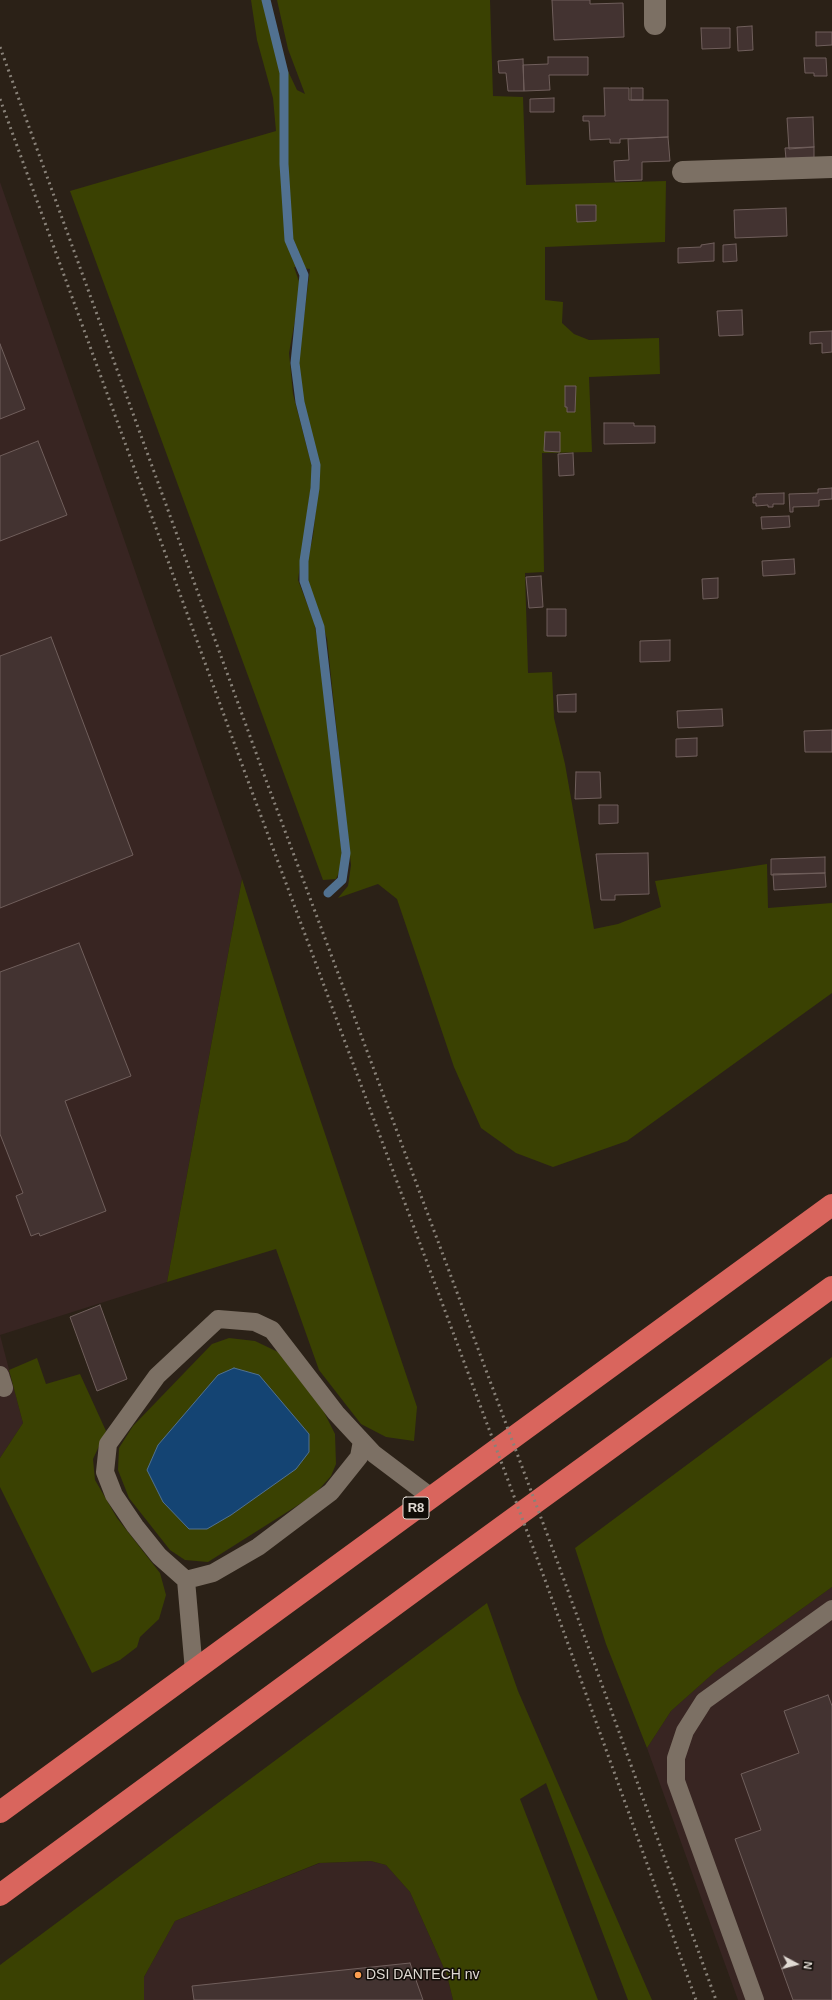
<!DOCTYPE html>
<style>
body{margin:0}
#map{position:relative;width:832px;height:2000px;overflow:hidden;background:#2b2117;font-family:Arial,sans-serif}
canvas{display:block}
.north{position:absolute;left:776px;top:1944px;width:40px;height:40px;-webkit-text-stroke:3px #100c07;paint-order:stroke;rotate:97deg;font-size:11px;font-weight:700;line-height:16px;text-align:center;color:#e0dad3}
.north::after{content:'';display:block;margin:auto;width:14px;height:18px;background:#e0dad3;clip-path:polygon(50% 0,100% 100%,50% 72%,0 100%)}
</style>
<div id="map">
<canvas width="832" height="2000"></canvas>
<div class="north">N</div>
</div>
<script>
const c = document.querySelector('canvas').getContext('2d');
c.lineJoin = 'round';
function fill(path, color) {
  c.fillStyle = color;
  c.fill(path, 'evenodd');
}
function shape(rows) {
  const path = new Path2D();
  for (const r of rows) {
    path.moveTo(r[0], r[1]);
    for (let i = 2; i < r.length; i += 2) path.lineTo(r[i], r[i + 1]);
  }
  return path;
}
function trace(path, color, width, dash) {
  c.strokeStyle = color;
  c.lineWidth = width;
  c.lineCap = dash ? 'butt' : 'round';
  c.setLineDash(dash || []);
  c.stroke(path);
}
function label(font, color, halo, rows, align = 'center') {
  c.font = font + ' Arial,sans-serif';
  c.lineWidth = 3;
  c.setLineDash([]);
  c.textBaseline = 'middle';
  c.strokeStyle = halo;
  c.fillStyle = color;
  for (const [text, x, y, turn = 0] of rows) {
    c.save();
    c.translate(x, y);
    c.rotate((+turn || 0) * Math.PI / 180);
    c.textAlign = isNaN(turn) ? turn : align;
    if (halo) c.strokeText(text, 0, 0);
    c.fillText(text, 0, 0);
    c.restore();
  }
}
fill(shape([
 [0,182,242,879,167,1282,0,1335,23,1423,0,1458],
 [832,1587,832,2000,738,2000,647,1748,671,1711,717,1670],
 [371,1861,386,1865,410,1892,447,1975,453,2000,144,2000,144,1977,175,1921,320,1863]
]), '#382522');
fill(shape([
 [251,0,265,0,276,46,297,90,305,94,288,49,277,0,490,0,493,96,523,97,526,185,666,181,665,242,545,247,545,300,563,302,562,323,574,334,589,340,659,338,660,374,589,377,592,452,542,453,544,572,525,573,528,673,552,672,554,718,565,764,594,929,618,924,661,907,655,881,767,864,768,908,832,903,832,993,627,1141,553,1167,516,1153,481,1128,454,1067,397,899,378,884,338,898,348,886,351,865,327,639,321,617,309,589,305,572,313,536,320,471,302,395,298,364,310,269,294,267,301,287,289,353,293,394,313,471,298,580,314,622,320,653,343,864,336,879,323,880,70,191,276,131,273,98,257,40],
 [242,879,288,1024,417,1407,414,1441,386,1437,361,1424,319,1370,276,1249,167,1282],
 [229,1338,255,1341,278,1352,323,1410,335,1434,336,1464,331,1476,314,1495,208,1562,185,1560,170,1550,129,1498,118,1470,119,1448,133,1426,212,1344],
 [832,1357,832,1587,717,1670,671,1711,647,1748,606,1644,575,1548],
 [37,1358,46,1384,80,1374,106,1431,93,1459,95,1480,117,1518,160,1573,166,1595,159,1619,140,1637,137,1647,120,1660,92,1673,0,1487,0,1458,23,1423,9,1370],
 [487,1603,518,1691,652,2000,628,2000,546,1783,520,1799,598,2000,453,2000,447,1975,410,1892,386,1865,371,1861,319,1863,175,1921,144,1977,144,2000,0,2000,0,1965]
]), '#3a4102');
const water = shape([
 [234,1368,259,1375,309,1434,309,1452,296,1469,231,1515,207,1529,189,1529,163,1502,147,1470,158,1445,218,1375,234,1368]
]);
fill(water, '#144473');
trace(water, '#517190', 1);
trace(shape([
 [266,0,284,73,284,164,289,240,304,275,295,363,300,402,316,465,315,488,304,561,304,581,320,627,346,853,342,880,328,893]
]), '#517190', 9);
const building = shape([
 [552,0,590,0,590,4,623,3,624,37,554,40,552,0],
 [752,26,753,50,738,51,737,27,752,26],
 [701,28,730,28,730,48,702,49,701,28],
 [816,32,832,32,832,45,816,46,816,32],
 [548,57,588,57,588,75,549,75,550,90,524,91,523,65,548,64,548,57],
 [804,58,826,58,827,76,814,76,814,73,805,73,804,58],
 [523,59,524,91,508,91,506,73,499,73,498,61,523,59],
 [604,88,629,88,629,100,668,100,668,137,620,139,620,143,610,143,610,139,590,140,589,121,583,121,583,116,605,116,604,88],
 [631,88,643,88,643,100,631,100,631,88],
 [554,98,554,112,530,112,530,99,554,98],
 [813,117,814,147,789,149,787,118,813,117],
 [668,137,670,161,642,162,642,180,615,181,614,161,629,160,628,139,668,137],
 [814,147,814,158,786,159,785,148,814,147],
 [576,205,596,205,596,221,577,222,576,205],
 [786,208,787,236,735,238,734,210,786,208],
 [714,243,714,261,678,263,678,248,701,247,701,245,714,243],
 [736,244,737,261,723,262,723,245,736,244],
 [742,310,743,335,719,336,717,311,742,310],
 [832,331,832,352,822,353,822,343,810,344,810,332,832,331],
 [0,344,25,409,0,419,0,344],
 [565,386,576,386,575,412,567,412,567,407,565,407,565,386],
 [604,423,634,423,634,426,655,426,655,443,604,444,604,423],
 [545,432,560,432,560,452,544,451,545,432],
 [38,441,67,515,0,541,0,456,38,441],
 [573,453,574,475,559,476,558,454,573,453],
 [832,488,832,499,819,500,819,506,793,507,793,512,790,512,789,494,818,493,818,489,832,488],
 [784,493,784,504,773,504,773,507,768,507,768,505,756,506,756,503,753,503,753,497,756,497,756,494,784,493],
 [789,516,790,527,762,529,761,517,789,516],
 [794,559,795,574,763,576,762,561,794,559],
 [541,576,543,607,529,608,526,577,541,576],
 [718,578,718,598,703,599,702,579,718,578],
 [547,609,566,609,566,636,547,636,547,609],
 [51,637,133,855,0,908,0,656,51,637],
 [670,640,670,661,640,662,640,641,670,640],
 [576,694,576,712,558,712,557,695,576,694],
 [722,709,723,726,678,728,677,711,722,709],
 [832,730,832,752,805,752,804,731,832,730],
 [697,738,697,756,676,757,676,739,697,738],
 [576,772,600,772,601,798,575,799,576,772],
 [599,805,618,805,618,823,599,824,599,805],
 [648,853,649,894,615,895,615,900,601,900,596,854,648,853],
 [825,857,825,873,771,875,771,859,825,857],
 [825,873,826,887,774,890,773,874,825,873],
 [79,943,131,1076,65,1101,106,1211,40,1236,39,1233,31,1236,16,1196,23,1193,0,1134,0,972,79,943],
 [100,1305,127,1379,97,1391,70,1317,100,1305],
 [828,1695,832,1706,832,2000,793,2000,735,1839,761,1830,741,1774,799,1753,784,1711,828,1695],
 [410,1963,423,2000,194,2000,192,1986,410,1963]
]);
fill(building, '#433331');
trace(building, '#705f5c', 1);
trace(shape([
 [0,1375,4,1388],
 [362,1441,359,1457,331,1492,258,1547,213,1573,186,1580,159,1556,135,1526,114,1495,105,1472,108,1444,157,1376,218,1319,255,1322,272,1330,336,1413,374,1454,431,1497],
 [186,1580,194,1671],
 [755,2000,676,1781,676,1758,685,1731,704,1701,832,1609]
]), '#7c7064', 18);
trace(shape([
 [655,0,655,24],
 [683,172,832,167]
]), '#7c7064', 22);
trace(shape([
 [0,1812,832,1205],
 [0,1895,433,1577,832,1287]
]), '#d9655d', 22);
trace(shape([
 [0,47,263,772,559,1566,716,2000],
 [0,99,248,781,544,1577,696,2000]
]), '#898279', 3, [2, 4]);
for (const [x, y, r, color] of [
 [358,1975,4,"#fb9e50"]
]) {
  const dot = new Path2D();
  dot.arc(x, y, r, 0, 2 * Math.PI);
  c.fillStyle = color;
  c.fill(dot);
  trace(dot, '#100c07', 1.5);
}
for (const [x, y, w] of [
 [416,1508,26]
]) {
  const box = new Path2D();
  box.roundRect(x - w / 2, y - 11, w, 22, 3);
  c.fillStyle = '#100c07';
  c.fill(box);
  trace(box, '#e0dad3', 1);
}
label('bold 13px', '#e0dad3', null, [
 ["R8",416,1508]
]);
label('14px', '#e0dad3', '#100c07', [
 ["DSI DANTECH nv",366,1975]
], 'left');
</script>
